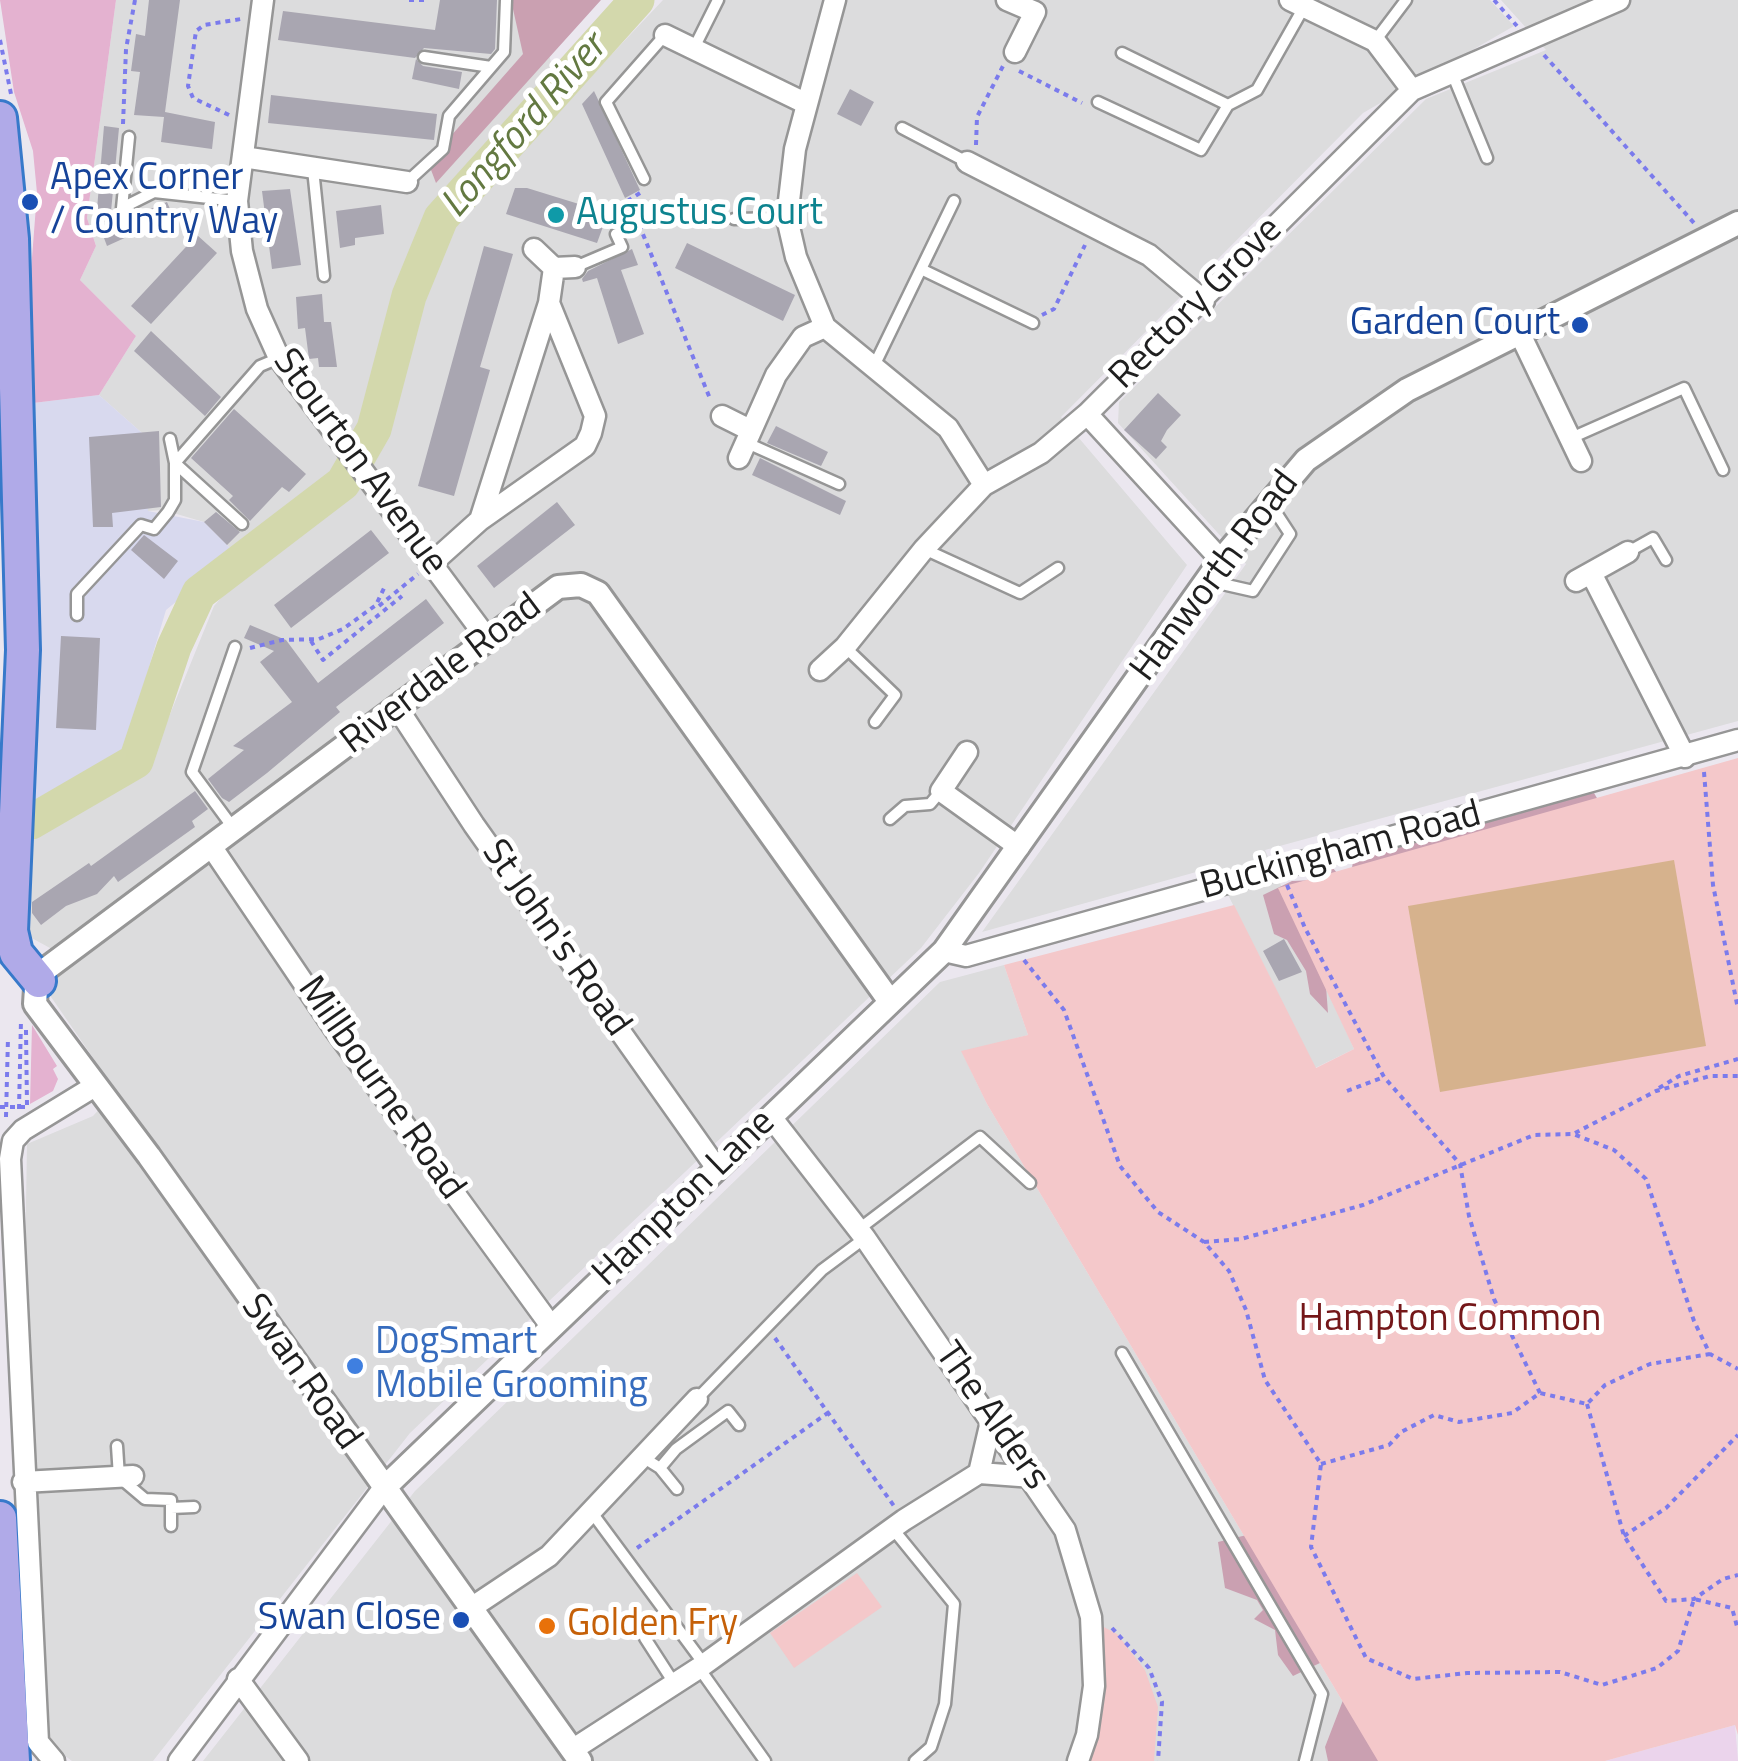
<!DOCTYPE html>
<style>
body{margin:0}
canvas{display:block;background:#ebe7ef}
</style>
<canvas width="1738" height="1761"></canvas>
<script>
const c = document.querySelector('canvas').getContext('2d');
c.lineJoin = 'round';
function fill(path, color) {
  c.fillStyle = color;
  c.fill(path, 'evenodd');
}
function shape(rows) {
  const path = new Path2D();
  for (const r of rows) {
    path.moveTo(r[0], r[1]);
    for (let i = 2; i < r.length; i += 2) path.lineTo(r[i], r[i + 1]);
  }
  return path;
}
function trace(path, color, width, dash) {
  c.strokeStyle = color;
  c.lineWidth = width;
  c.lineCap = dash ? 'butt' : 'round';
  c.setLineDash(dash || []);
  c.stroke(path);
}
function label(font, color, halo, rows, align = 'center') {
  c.font = font + ' "Titillium Web",sans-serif';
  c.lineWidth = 10;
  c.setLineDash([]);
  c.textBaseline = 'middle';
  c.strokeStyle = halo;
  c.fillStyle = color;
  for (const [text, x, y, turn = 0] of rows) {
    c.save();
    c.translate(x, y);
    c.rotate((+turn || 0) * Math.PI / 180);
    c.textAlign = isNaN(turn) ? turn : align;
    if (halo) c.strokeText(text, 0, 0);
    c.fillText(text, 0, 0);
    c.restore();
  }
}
fill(shape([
 [116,0,534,0,563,106,663,0,1490,0,1514,26,1363,113,1061,417,1187,565,979,873,921,948,410,1433,153,1761,72,1761,57,1750,49,1735,25,1264,27,1144,93,1116,116,1091,49,994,50,948,28,936,22,914,26,839,147,771,214,606,242,574,235,553,204,522,163,510,147,511,142,433,99,395,136,336,80,280,96,246,87,218],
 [1501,0,1738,0,1738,721,1265,850,1354,1049,1315,1068,1214,867,982,932,1246,564,1118,423,1119,402,1426,99,1546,50],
 [1004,965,1028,1035,962,1052,987,1104,1378,1761,203,1761,415,1491,940,982]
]), '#dcdcdd');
fill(shape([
 [99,395,142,433,148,511,204,522,235,553,166,610,124,751,30,810,33,403]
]), '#d8d9ee');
fill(shape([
 [1735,1725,1738,1761,1605,1761]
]), '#ebd4ec');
fill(shape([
 [0,0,116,0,87,218,96,246,80,280,136,336,99,395,33,403,30,284,37,193,33,151,14,92],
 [32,1025,57,1066,53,1069,58,1079,53,1091,30,1104]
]), '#e4b2d0');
fill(shape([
 [511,0,601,0,436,183,428,162,523,54],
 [1594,793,1604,810,1325,973,1328,1013,1310,994,1306,971,1287,940,1274,934,1263,895,1292,881,1314,880,1332,867,1339,875,1351,873,1353,862,1375,853,1386,839,1410,832,1447,834,1464,818],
 [1259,1532,1322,1662,1293,1676,1278,1655,1275,1630,1254,1619,1263,1610,1257,1600,1225,1588,1218,1542],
 [1350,1682,1393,1761,1328,1761,1325,1747]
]), '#caa0b1');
fill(shape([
 [1738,758,1738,1735,1735,1725,1605,1761,1378,1761,987,1104,961,1051,1028,1035,1004,965,1234,905,1316,1068,1354,1049,1278,888],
 [857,1573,882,1607,794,1668,770,1633],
 [1100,1625,1117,1634,1145,1670,1158,1707,1154,1761,1088,1761,1099,1729]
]), '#f4c8ca');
fill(shape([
 [1674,860,1706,1046,1440,1092,1408,906]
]), '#d6b28d');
trace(shape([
 [31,822,136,761,174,647,199,593,343,483,374,429,409,296,441,218,637,0]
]), '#d3d8ac', 35);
fill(shape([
 [149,0,180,0,165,112,215,122,212,149,161,142,164,117,134,115,140,72,131,71,136,34,145,36],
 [440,0,497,0,495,49,491,54,424,48,415,58,278,40,283,11,435,30],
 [416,59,423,66,462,72,459,89,412,79],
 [850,89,874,102,861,126,837,114],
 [594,91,640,190,625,198,582,104],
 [271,95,437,114,434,140,268,123],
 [104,126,119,128,110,222,96,221],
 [515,188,527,188,608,213,597,243,506,214],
 [290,189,301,265,272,269,262,191],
 [167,202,173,216,107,246,101,230],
 [381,205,384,234,355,238,355,245,340,248,336,211],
 [197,235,217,253,151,324,131,306],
 [687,243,795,295,783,321,675,268],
 [484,246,513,254,480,367,490,370,454,496,418,486],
 [632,249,638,265,621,270,644,334,618,344,597,278,583,282,582,279,588,271],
 [322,294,324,322,331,322,337,367,319,367,318,358,309,359,305,328,298,329,296,297],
 [151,331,221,397,205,416,134,351],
 [1158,393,1181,415,1167,430,1161,441,1167,447,1156,459,1124,430],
 [234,409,306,474,289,492,282,487,250,521,229,500,233,496,191,458],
 [776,426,828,452,821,466,767,443],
 [159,431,161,507,112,513,113,527,93,527,89,437],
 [760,458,846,501,840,515,752,475],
 [557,502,575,525,494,588,477,566],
 [216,512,240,532,227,545,204,522],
 [371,530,389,553,291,628,274,605],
 [144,535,178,561,164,579,131,550],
 [426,599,444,623,336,707,340,712,267,773,229,802,222,798,208,779,244,750,233,746,292,702,260,662,274,651,244,638,250,625,286,640,318,683],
 [61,636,100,638,96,730,56,728],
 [195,791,208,809,192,821,195,827,118,882,114,876,97,894,66,906,41,925,32,913,32,902,89,863,91,866],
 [1284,939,1302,972,1279,981,1263,951]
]), '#a9a6b1');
const service = shape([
 [1375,41,1406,0],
 [694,48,718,0],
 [1122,53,1228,105],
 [424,57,491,67],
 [1452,73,1487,158],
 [1098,102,1201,150,1228,105,1257,90,1304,7],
 [902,128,967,162],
 [129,137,122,208,154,192,237,201],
 [313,169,324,276],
 [644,179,606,102,665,35],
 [407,182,443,149,449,116,504,52,506,0],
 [734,219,787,218],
 [575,267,622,247,616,234],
 [923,270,1033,323],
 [873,368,954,201],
 [1571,438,1684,388,1723,470],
 [170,439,175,463,242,524],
 [747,443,839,484],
 [924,549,1020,593,1058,568],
 [1628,552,1653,538,1666,560],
 [1209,581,1253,591,1290,534,1271,505],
 [77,615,77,594,141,525,154,529,168,512,175,500,175,463,260,366,279,358],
 [845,647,895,695,875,722],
 [890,819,905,806,930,804,941,791],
 [234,829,192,772,235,647],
 [859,1229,980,1137,1030,1183],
 [1122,1353,1322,1694,1305,1761],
 [697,1399,822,1270,865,1238],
 [117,1446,119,1477,145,1499,171,1500,171,1526],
 [644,1458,660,1468,677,1489],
 [660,1468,676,1449,728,1411,739,1425],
 [171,1508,194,1507],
 [593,1514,704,1664],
 [893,1529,954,1604,945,1704,931,1747,915,1761],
 [645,1638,674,1683],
 [699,1668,765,1761]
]);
const minor = shape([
 [263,0,237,201,242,251,257,309,279,358,489,641],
 [835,0,795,149,787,218,796,257,825,327,948,428,984,485],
 [1007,0,1035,12,1015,52],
 [1290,0,1375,41,1412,90],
 [665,35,805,103],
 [243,157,407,182],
 [967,162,1149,255,1204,301],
 [554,268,575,267],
 [1521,336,1581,461],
 [1087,414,1221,560],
 [722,416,750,430],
 [739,458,776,375,803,337,825,327],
 [480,520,585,446,591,433,595,416,549,303,554,268,534,249],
 [431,564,480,520,549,303],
 [1591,573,1685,757],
 [1576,581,1628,552],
 [820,670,845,647,924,549,984,485,1041,453,1087,414,1412,90,1619,0],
 [398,709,474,825,716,1167],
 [967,752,941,791,1019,847],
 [213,849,336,1031,551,1326],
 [944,951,966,956,1738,740],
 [771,1117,865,1238,1065,1530,1091,1617,1094,1686,1087,1735,1078,1761],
 [979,1473,1033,1477],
 [23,1482,133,1476],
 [471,1608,549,1556,697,1399],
 [238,1679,298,1761],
 [572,1750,699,1668,904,1520,979,1473,992,1417],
 [54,1761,38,1742,10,1159,13,1141,23,1130,95,1086],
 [179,1761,383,1489]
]);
const tertiary = shape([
 [383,1489,944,951,1221,560,1306,460,1407,390,1738,223],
 [580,1761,149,1156,35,1004,36,988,46,969,558,587,581,585,598,593,889,1000]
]);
const trunk = shape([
 [0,118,12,239,23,650,11,931,16,953,39,981],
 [0,1518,13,1761]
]);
trace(service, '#969696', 15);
trace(minor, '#969696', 25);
trace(tertiary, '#969696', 28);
trace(trunk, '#3779ca', 38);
trace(shape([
 [409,0,425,0],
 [1494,0,1517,26],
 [0,40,11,94],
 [1544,55,1694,223],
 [1019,71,1082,103],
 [229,115,193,98,188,86,196,31,204,25,241,19],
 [123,124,126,49,135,0],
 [976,145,977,117,1003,66],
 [640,193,629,200,711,401],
 [1042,315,1054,309,1085,245],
 [379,606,418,574],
 [311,641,323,660,402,596],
 [250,648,282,640,319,639,343,629,376,605,385,586],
 [1704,772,1713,885,1738,1009],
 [1287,885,1305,928,1384,1077,1460,1164,1469,1216,1494,1299,1540,1393],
 [1024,960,1064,1010,1120,1166,1158,1212,1204,1242,1229,1271,1246,1310,1265,1380,1321,1464,1311,1547,1366,1658,1413,1679,1467,1673,1560,1672,1602,1685,1657,1668,1678,1651,1694,1599,1732,1608,1738,1630],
 [26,1030,27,1106],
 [1659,1088,1679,1076,1738,1059],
 [1347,1091,1384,1077],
 [19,1109,21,1020],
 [6,1117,8,1037],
 [1575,1133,1656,1091,1710,1076,1738,1076],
 [1204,1242,1241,1239,1363,1205,1534,1135,1573,1134,1614,1150,1646,1179,1694,1321,1710,1354,1738,1369],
 [775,1338,894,1506],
 [1587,1404,1624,1536,1666,1601,1694,1599,1723,1579,1738,1575],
 [1321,1464,1389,1445,1401,1432,1434,1415,1459,1422,1512,1413,1540,1393,1587,1404,1605,1385,1650,1364,1710,1354],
 [1624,1536,1666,1508,1738,1435],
 [637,1548,829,1412],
 [1112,1628,1149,1668,1162,1702,1158,1761]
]), '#7b7bec', 4, [5, 5]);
trace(service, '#fff', 10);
trace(minor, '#fff', 20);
trace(tertiary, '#fff', 22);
trace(trunk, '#b0aae8', 32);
trace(shape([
 [0,1107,27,1107]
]), '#7b7bec', 4, [5, 5]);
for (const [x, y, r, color] of [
 [30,202,10,"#1a4fb4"],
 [556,215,10,"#0f9aa8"],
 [1580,325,10,"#1a4fb4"],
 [355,1366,10,"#3f7fe0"],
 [461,1620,10,"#1a4fb4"],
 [547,1626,10,"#e8710a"]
]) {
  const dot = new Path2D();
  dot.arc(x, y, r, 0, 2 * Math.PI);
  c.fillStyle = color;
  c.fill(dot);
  trace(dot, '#fff', 4);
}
label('38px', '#164399', '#fff', [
 ["Apex Corner",50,180,"left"],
 ["/ Country Way",50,224,"left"],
 ["Garden Court",1560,325],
 ["Swan Close",441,1620]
], 'right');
label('38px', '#0d838f', '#fff', [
 ["Augustus Court",576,215]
], 'left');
label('38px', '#1f1f1f', '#fff', [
 ["Rectory Grove",1197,304,-45],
 ["Stourton Avenue",359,463,54],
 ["Hanworth Road",1216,577,-53],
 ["Riverdale Road",442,675,-37],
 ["Buckingham Road",1341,852,-15],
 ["St John's Road",555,939,55],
 ["Millbourne Road",380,1089,55],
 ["Hampton Lane",685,1199,-44],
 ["Swan Road",300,1373,55],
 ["The Alders",991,1417,55]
]);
label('38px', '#741719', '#fff', [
 ["Hampton Common",1450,1321]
]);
label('38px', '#366cbe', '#fff', [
 ["DogSmart",375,1344],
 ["Mobile Grooming",375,1388]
], 'left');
label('38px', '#c56008', '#fff', [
 ["Golden Fry",567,1626]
], 'left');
label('italic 40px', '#637941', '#fff', [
 ["Longford River",525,127,-49]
]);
</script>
